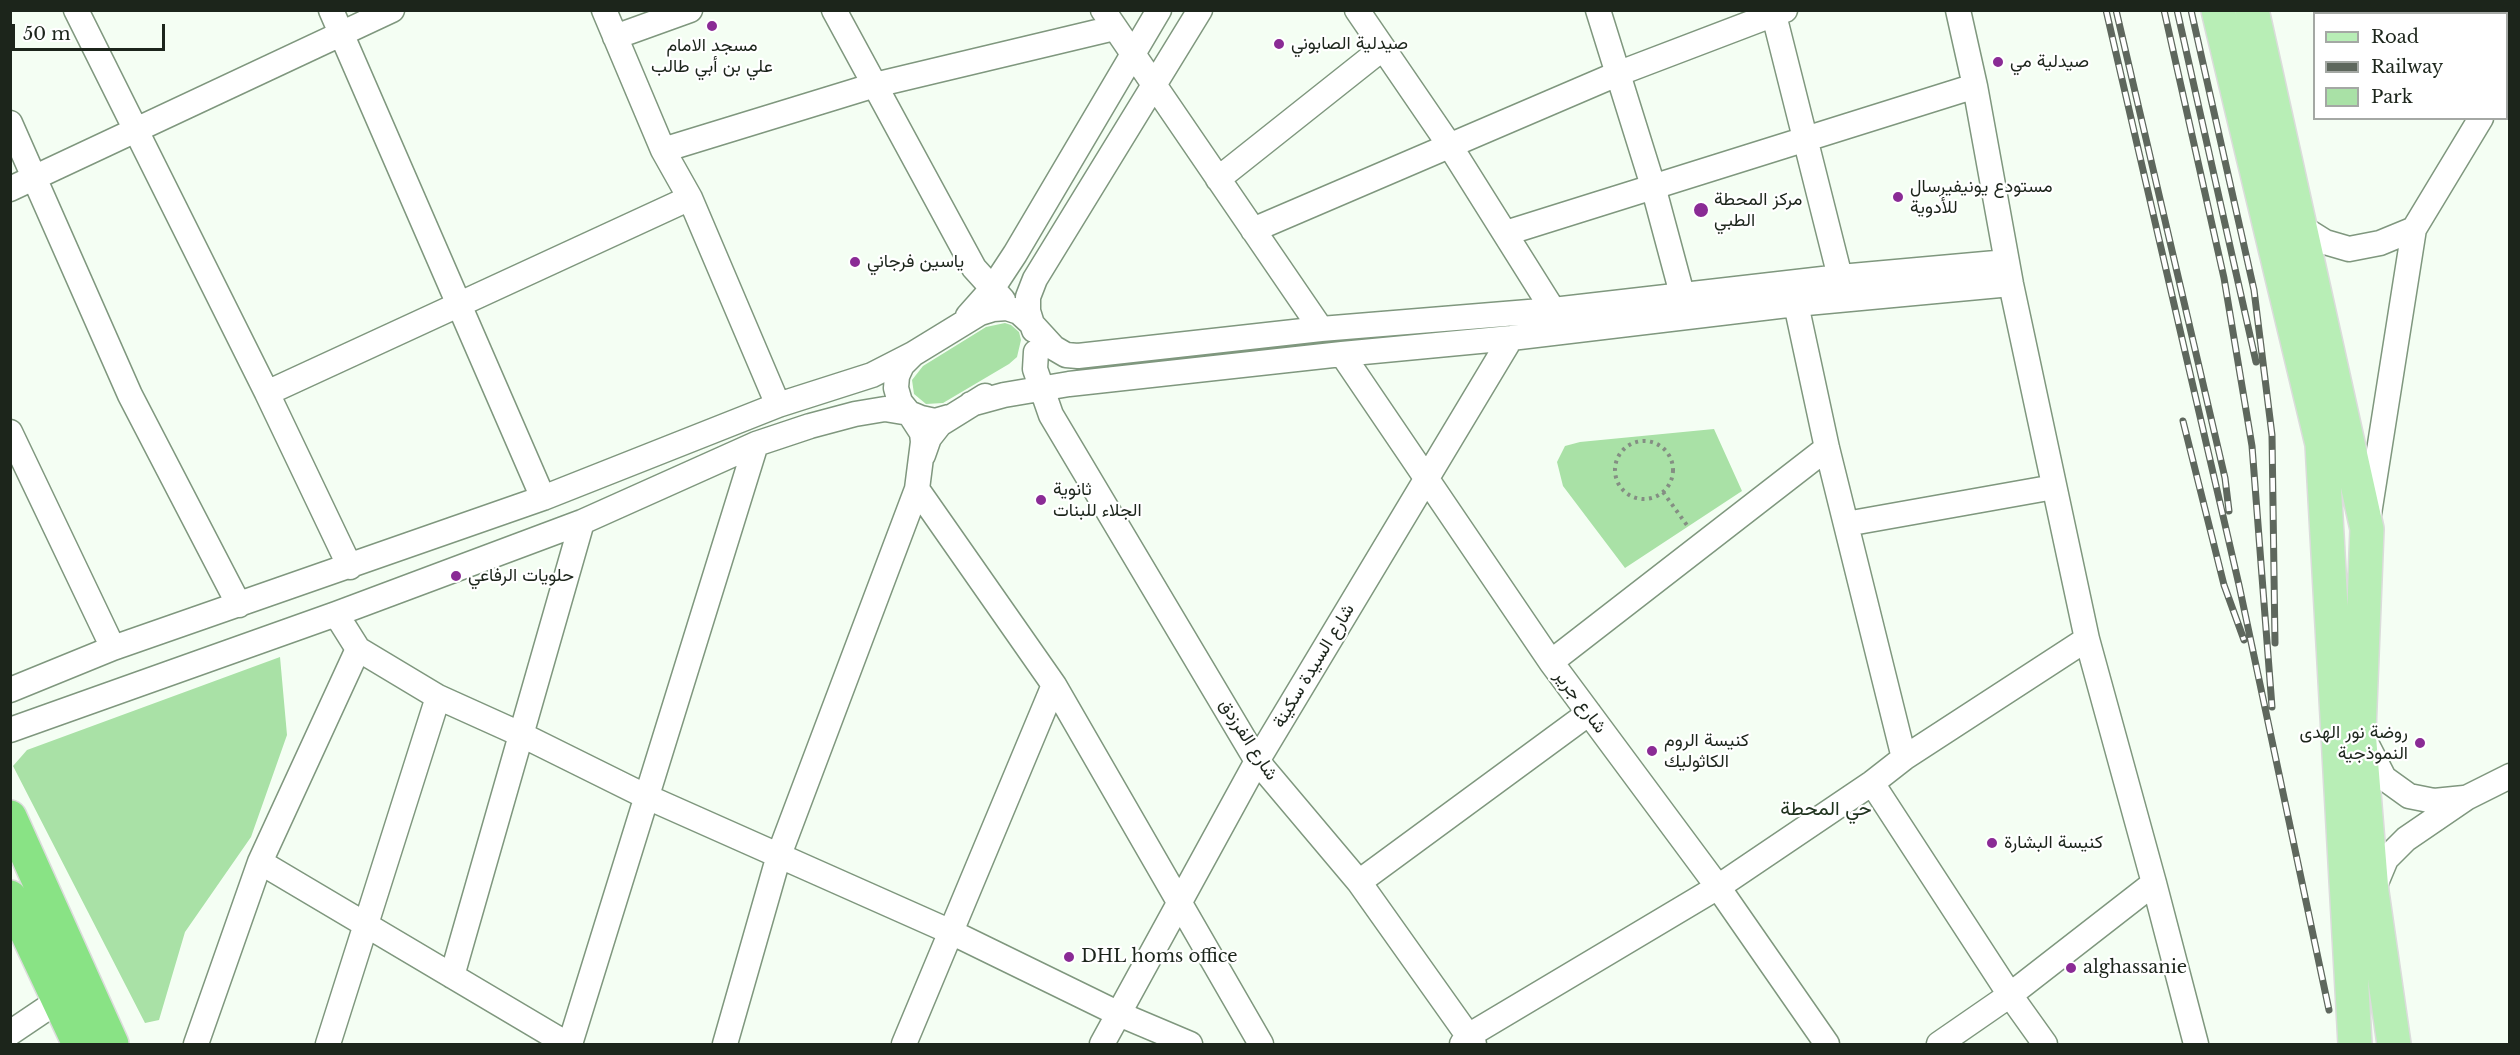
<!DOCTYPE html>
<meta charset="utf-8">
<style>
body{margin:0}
#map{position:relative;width:2520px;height:1055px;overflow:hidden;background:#f4fef3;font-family:"Libre Baskerville",serif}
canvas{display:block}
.frame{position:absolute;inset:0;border:12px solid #1c251b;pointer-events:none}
.legend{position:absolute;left:2313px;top:12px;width:195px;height:108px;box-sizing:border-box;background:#fff;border:2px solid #a4a8a4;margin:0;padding:8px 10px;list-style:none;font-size:18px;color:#1c251b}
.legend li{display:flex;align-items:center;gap:12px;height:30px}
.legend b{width:30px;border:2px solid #a4a8a4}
.scale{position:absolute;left:12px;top:24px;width:153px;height:27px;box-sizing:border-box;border:3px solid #1c251b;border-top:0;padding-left:8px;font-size:18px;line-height:21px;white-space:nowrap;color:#1c251b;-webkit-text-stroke:4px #fff;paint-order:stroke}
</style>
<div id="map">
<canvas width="2520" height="1055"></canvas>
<div class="frame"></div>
<ul class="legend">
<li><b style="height:8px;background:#b8eeb6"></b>Road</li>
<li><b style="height:8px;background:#5e675d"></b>Railway</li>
<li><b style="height:16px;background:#a9e1a6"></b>Park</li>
</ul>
<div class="scale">50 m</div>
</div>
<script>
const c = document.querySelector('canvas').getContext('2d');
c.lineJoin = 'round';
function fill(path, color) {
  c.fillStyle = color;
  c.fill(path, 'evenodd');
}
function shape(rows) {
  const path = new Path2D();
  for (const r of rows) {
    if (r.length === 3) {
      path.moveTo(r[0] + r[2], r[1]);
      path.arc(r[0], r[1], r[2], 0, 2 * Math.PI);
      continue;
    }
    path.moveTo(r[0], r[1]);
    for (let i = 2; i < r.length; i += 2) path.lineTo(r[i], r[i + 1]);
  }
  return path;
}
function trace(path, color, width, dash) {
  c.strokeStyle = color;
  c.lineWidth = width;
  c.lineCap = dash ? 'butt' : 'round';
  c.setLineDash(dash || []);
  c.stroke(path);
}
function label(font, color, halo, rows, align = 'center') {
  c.font = font + ' "Libre Baskerville",Vazirmatn,serif';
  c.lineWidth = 4.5;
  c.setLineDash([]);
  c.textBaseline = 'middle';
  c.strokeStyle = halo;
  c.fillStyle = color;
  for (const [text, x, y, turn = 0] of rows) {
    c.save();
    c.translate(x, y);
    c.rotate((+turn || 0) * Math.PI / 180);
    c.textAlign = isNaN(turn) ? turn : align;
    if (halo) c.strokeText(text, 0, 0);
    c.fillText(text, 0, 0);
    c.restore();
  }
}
fill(shape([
 [1005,323,1011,325,1019,332,1021,340,1017,357,1009,364,943,403,926,404,914,394,912,380,923,366,986,327],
 [1714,429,1742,491,1625,568,1563,486,1557,462,1565,446,1580,442],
 [280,657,287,735,251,837,185,932,159,1020,145,1023,13,766,27,750]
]), '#a9e1a6');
const street = shape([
 [76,10,267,393],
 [331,10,543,498],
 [604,10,663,150],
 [834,10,974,268,1003,300],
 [1103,10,1321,329],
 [1200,10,1035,279,1028,297,1028,311,1032,324,1054,348,1066,355,1078,356,1321,329,1553,310,1840,277,2007,262],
 [1357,10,1450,146,1553,310],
 [1598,10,1653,186,1682,294],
 [1958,10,1975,86,2011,284,2087,639,2154,883,2196,1044],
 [2495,10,2496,14],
 [1774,15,1840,277],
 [615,37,690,10],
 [2506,56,2510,68],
 [10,123,130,395,239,605],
 [1218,179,1383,48],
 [10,189,392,10],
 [690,198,778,405],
 [2301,227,2325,242,2349,249,2380,243,2414,229],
 [1253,230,1617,74,1785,10],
 [1506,233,1975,86],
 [1796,304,1827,448,1904,758],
 [968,316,992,289,1015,254,1159,10],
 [1036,352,1035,369,1051,415,1257,761,1359,882,1474,1044],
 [1342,354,1551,662,1718,887,1827,1044],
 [971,404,1004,395,1069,384,1342,354,1511,338,1796,304,2011,284],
 [949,417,935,421,921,418,909,413,900,402,896,388,897,376,902,365,913,354,980,313,993,309,1007,308,1019,312,1032,324,1034,330],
 [10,432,113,648],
 [923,455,929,438,940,424,985,396],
 [917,489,1054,685,1261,1044],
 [2369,514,2414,229,2481,118],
 [1846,524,2054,487],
 [350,567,267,393,690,198,663,150,875,85,1114,28],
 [336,614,358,649,438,697,520,734,645,796,951,932,1119,1014,1190,1044],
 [1551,662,1827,448],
 [10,690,113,648,543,498,778,405,872,375,913,354],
 [10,730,336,614,582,522,756,444,810,426,855,414,885,409,909,413,922,433,923,442,917,489,779,855,725,1044],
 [2364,739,2384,778,2409,796,2434,801,2464,798],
 [1872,783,2010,995,2045,1044],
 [260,862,567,1044],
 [1359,882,1589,713],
 [2373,890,2386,859,2406,839,2466,798,2510,776],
 [452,976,582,522],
 [10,1033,59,1000],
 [196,1044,260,862,358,649],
 [328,1044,438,697],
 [570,1044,756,444],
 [904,1044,1054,685],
 [1102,1044,1257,761,1511,338],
 [1462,1044,1468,1036,1718,887,1872,783,1904,758,2087,639],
 [1939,1044,2010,995,2154,883]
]);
const primary = shape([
 [2218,10,2322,444,2355,1044],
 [2252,10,2367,529,2359,731,2372,892,2394,1044]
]);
const highway = shape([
 [10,817,112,1044],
 [10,897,79,1044]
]);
trace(street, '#7f977e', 27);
trace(primary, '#dbdcdb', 36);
trace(highway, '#dbdcdb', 36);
trace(shape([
 [1644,470,29],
 [1663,492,1689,528]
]), '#848e83', 4, [3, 4.5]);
trace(street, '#fff', 24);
trace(primary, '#b8eeb6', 33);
trace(highway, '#89e385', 33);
const rail = shape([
 [2106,10,2239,585,2329,1010],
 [2116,10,2225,478,2229,511],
 [2164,10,2224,278,2252,446,2272,707],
 [2177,10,2256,362],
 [2191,10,2254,290,2272,435,2275,643],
 [2183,421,2224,585,2244,640]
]);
trace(rail, '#5e675d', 7);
trace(rail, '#fff', 4.5, [14]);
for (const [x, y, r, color] of [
 [712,26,6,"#8a2b95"],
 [1279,44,6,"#8a2b95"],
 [1998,62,6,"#8a2b95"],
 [1898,197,6,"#8a2b95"],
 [1701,210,8,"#8a2b95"],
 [855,262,6,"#8a2b95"],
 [1041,500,6,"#8a2b95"],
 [456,576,6,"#8a2b95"],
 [2420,743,6,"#8a2b95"],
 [1652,751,6,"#8a2b95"],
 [1992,843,6,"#8a2b95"],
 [1069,957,6,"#8a2b95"],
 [2071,968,6,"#8a2b95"]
]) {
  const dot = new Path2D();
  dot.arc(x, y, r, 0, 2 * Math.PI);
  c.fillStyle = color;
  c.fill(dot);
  trace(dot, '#fff', 2);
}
label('18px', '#1c251b', '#fff', [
 ["صيدلية الصابوني",1291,44],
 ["مسجد الامام",712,46,"center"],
 ["علي بن أبي طالب",712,67,"center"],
 ["صيدلية مي",2010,62],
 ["مستودع يونيفيرسال",1910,187],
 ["للأدوية",1910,208],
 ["مركز المحطة",1714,200],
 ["الطبي",1714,221],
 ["ياسين فرجاني",867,262],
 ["ثانوية",1053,490],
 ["الجلاء للبنات",1053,511],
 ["حلويات الرفاعي",468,576],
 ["روضة نور الهدى",2408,733,"right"],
 ["النموذجية",2408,754,"right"],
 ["كنيسة الروم",1664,741],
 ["الكاثوليك",1664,762],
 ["كنيسة البشارة",2004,843],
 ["DHL homs office",1081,957],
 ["alghassanie",2083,968]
], 'left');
label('18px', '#1c251b', '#fff', [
 ["شارع السيدة سكينة",1314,666,-59],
 ["شارع جرير",1580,702,53],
 ["شارع الفرزدق",1248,740,57]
]);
label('20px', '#20341f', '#fff', [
 ["حي المحطة",1826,809]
]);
</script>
